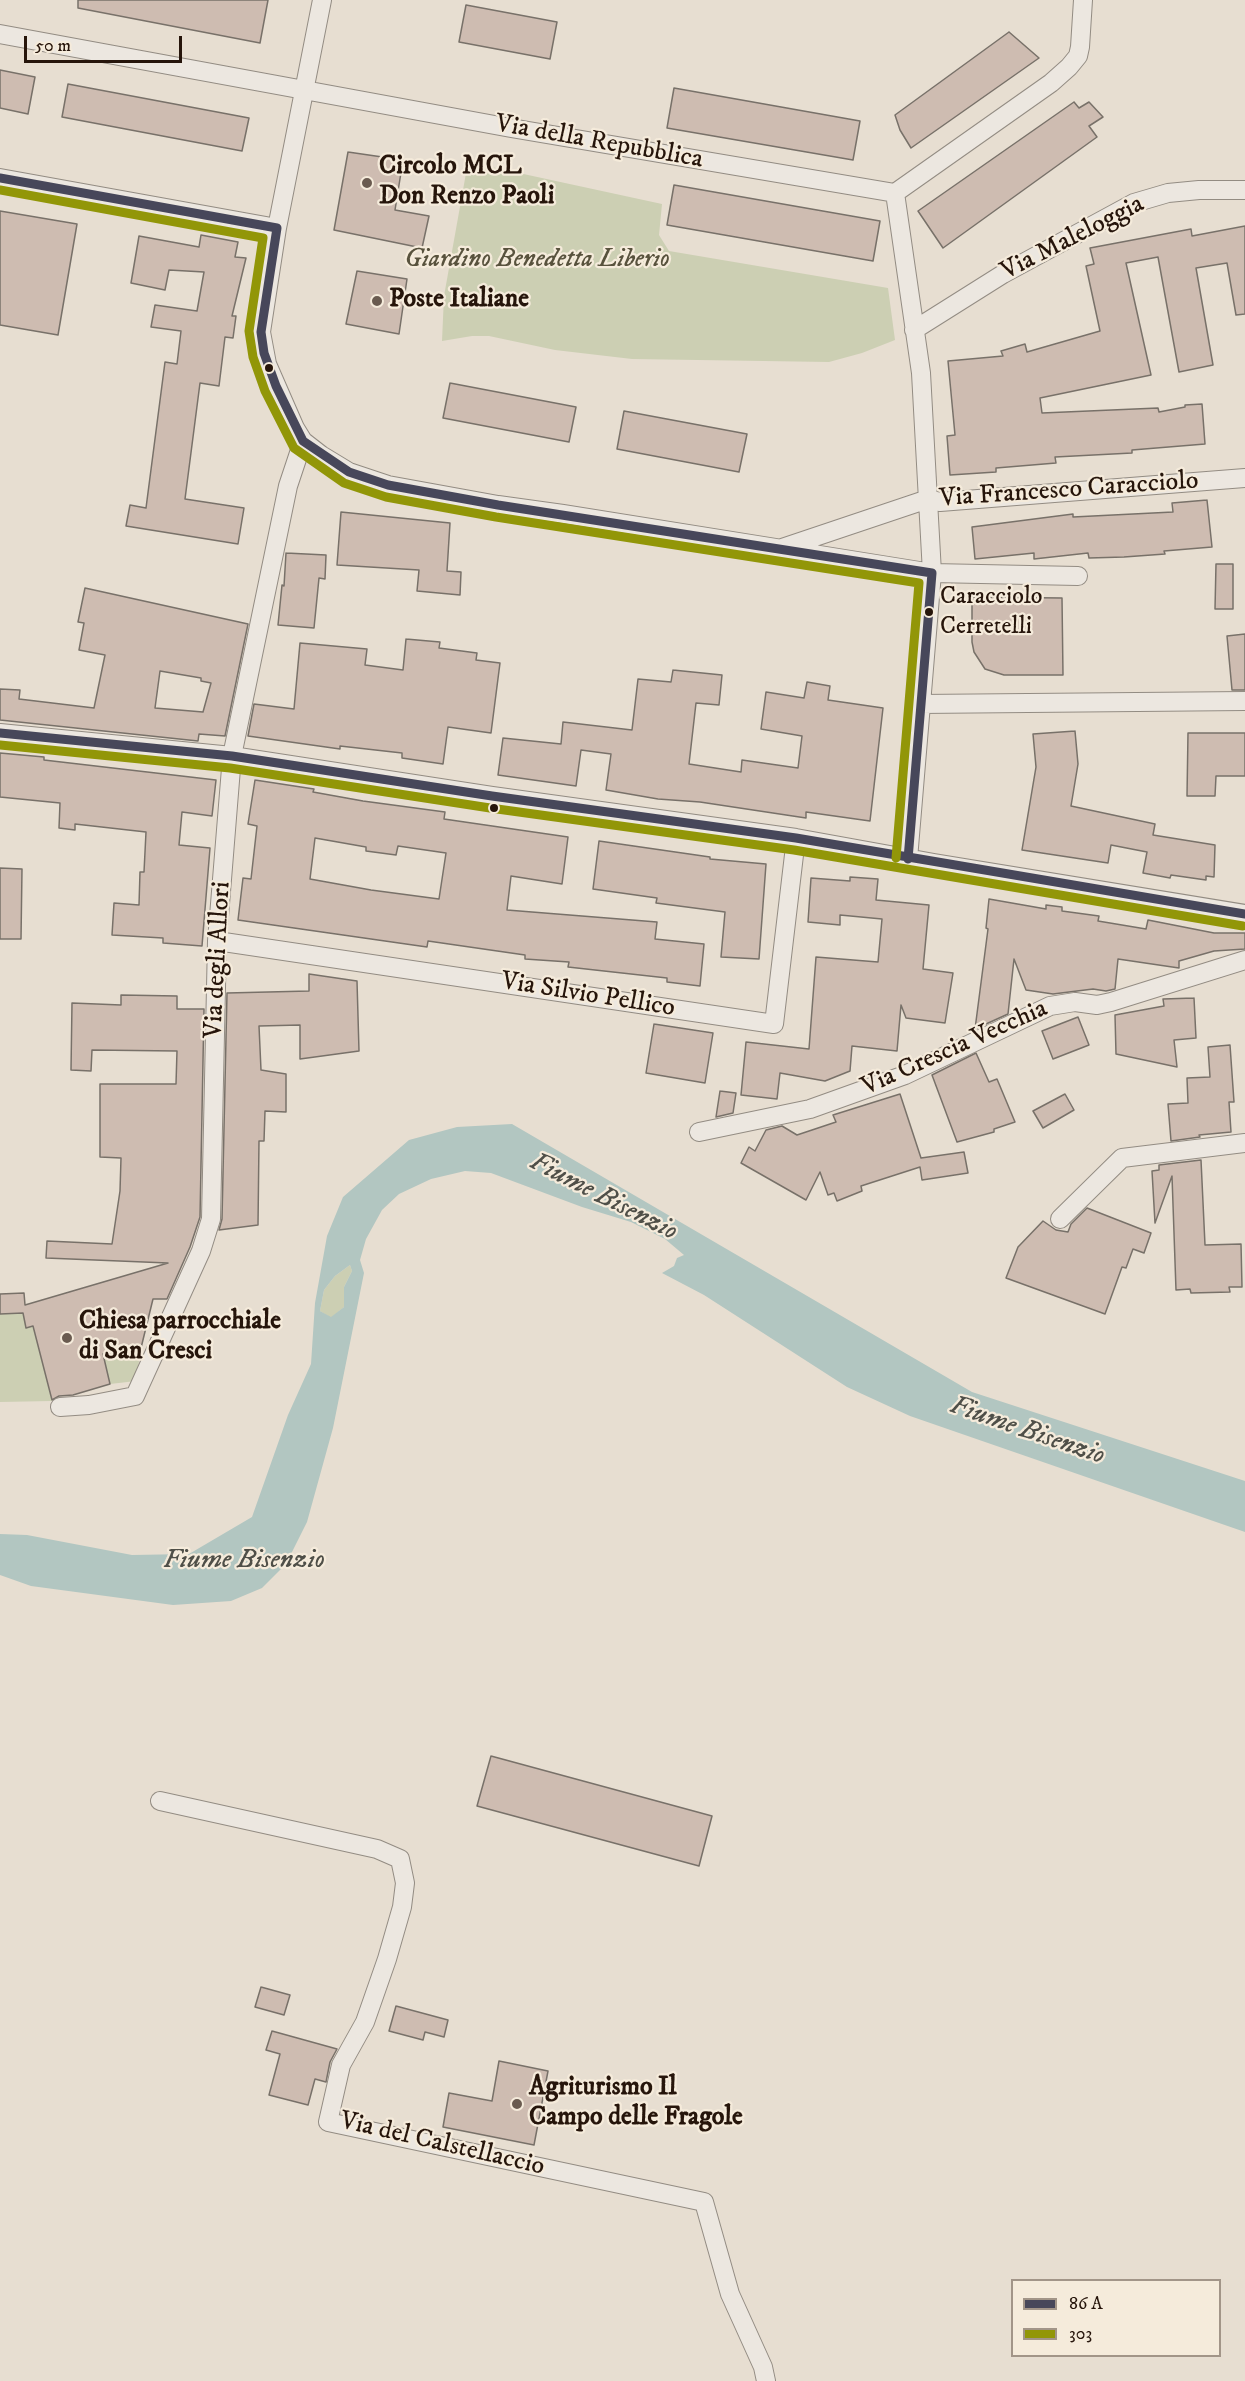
<!DOCTYPE html>
<style>
body{margin:0}
#map{position:relative;width:1245px;height:2381px;overflow:hidden;background:#e7ded1;font-family:"IM FELL DW Pica",serif}
canvas{display:block}
.legend{position:absolute;left:1011px;top:2279px;width:210px;height:78px;box-sizing:border-box;background:#f5ebdb;border:2px solid #a29588;margin:0;padding:8px 10px;list-style:none;font-size:18px;color:#26150b}
.legend li{display:flex;align-items:center;gap:12px;height:30px}
.legend b{width:30px;border:2px solid #a29588}
.scale{position:absolute;left:24px;top:36px;width:158px;height:27px;box-sizing:border-box;border:3px solid #26150b;border-top:0;padding-left:8px;font-size:18px;line-height:21px;white-space:nowrap;color:#26150b;-webkit-text-stroke:4px #f5ebdb;paint-order:stroke}
</style>
<div id="map">
<canvas width="1245" height="2381"></canvas>
<ul class="legend">
<li><b style="height:8px;background:#47475a"></b>86 A</li>
<li><b style="height:8px;background:#929608"></b>303</li>
</ul>
<div class="scale">50 m</div>
</div>
<script>
const c = document.querySelector('canvas').getContext('2d');
c.lineJoin = 'round';
function fill(path, color) {
  c.fillStyle = color;
  c.fill(path, 'evenodd');
}
function shape(rows) {
  const path = new Path2D();
  for (const r of rows) {
    path.moveTo(r[0], r[1]);
    for (let i = 2; i < r.length; i += 2) path.lineTo(r[i], r[i + 1]);
  }
  return path;
}
function trace(path, color, width, dash) {
  c.strokeStyle = color;
  c.lineWidth = width;
  c.lineCap = dash ? 'butt' : 'round';
  c.setLineDash(dash || []);
  c.stroke(path);
}
function label(font, color, halo, rows, align = 'center') {
  c.font = font + ' "IM FELL DW Pica",serif';
  c.lineWidth = 4.5;
  c.setLineDash([]);
  c.textBaseline = 'middle';
  c.strokeStyle = halo;
  c.fillStyle = color;
  for (const [text, x, y, turn = 0] of rows) {
    c.save();
    c.translate(x, y);
    c.rotate((+turn || 0) * Math.PI / 180);
    c.textAlign = isNaN(turn) ? turn : align;
    if (halo) c.strokeText(text, 0, 0);
    c.fillText(text, 0, 0);
    c.restore();
  }
}
fill(shape([
 [468,162,662,204,659,235,669,251,888,288,895,340,862,353,829,362,632,359,555,350,489,336,472,336,442,341,444,296],
 [350,1265,352,1271,344,1287,344,1307,331,1318,320,1311,324,1290,335,1276],
 [0,1294,25,1305,26,1312,23,1314,26,1327,33,1326,52,1401,0,1402],
 [97,1328,117,1352,141,1348,136,1381,110,1384]
]), '#cccfb3');
fill(shape([
 [512,1124,972,1392,1245,1481,1245,1532,910,1416,847,1387,704,1295,662,1273,674,1266,677,1258,684,1255,665,1239,631,1222,582,1207,491,1173,465,1171,431,1179,399,1194,382,1210,366,1239,360,1260,364,1273,333,1428,307,1522,286,1564,262,1588,231,1601,173,1605,31,1586,0,1575,0,1534,27,1535,132,1555,189,1554,252,1517,288,1415,311,1364,315,1303,327,1236,343,1197,409,1140,457,1127],
 [350,1265,352,1271,344,1287,344,1307,331,1317,320,1311,324,1290,335,1276]
]), '#b2c6c1');
const building = shape([
 [78,0,268,0,260,43,78,8,78,0],
 [466,5,557,22,550,59,459,42,466,5],
 [1009,32,1039,58,911,148,900,130,895,115,1009,32],
 [0,70,35,77,28,114,0,108,0,70],
 [68,84,249,118,242,151,62,117,68,84],
 [674,88,860,121,853,160,667,128,674,88],
 [1074,102,1079,108,1089,102,1103,117,1089,126,1097,137,943,248,918,211,1074,102],
 [348,152,403,160,395,210,429,216,422,248,334,230,348,152],
 [674,185,880,221,873,261,667,225,674,185],
 [0,211,77,224,58,335,0,325,0,211],
 [1245,226,1245,314,1236,315,1227,263,1196,268,1213,365,1179,372,1158,257,1126,263,1151,375,1040,398,1042,413,1158,408,1159,412,1185,407,1185,405,1202,404,1205,444,1132,450,1132,453,1055,457,1056,463,996,468,996,472,950,475,947,436,955,435,948,361,1003,356,1001,351,1025,344,1027,352,1100,331,1086,266,1094,264,1090,248,1191,229,1192,236,1245,226],
 [201,235,238,242,235,257,246,258,232,316,236,316,233,338,225,337,219,386,200,383,185,499,244,508,238,544,126,526,130,505,146,508,165,362,177,364,181,331,151,327,155,305,197,311,204,272,169,270,165,290,131,283,139,236,199,247,201,235],
 [357,271,407,279,399,334,346,324,357,271],
 [450,383,576,407,569,442,443,418,450,383],
 [624,411,747,434,739,472,617,449,624,411],
 [1207,500,1212,547,1164,551,1165,554,1124,557,1089,558,1088,553,1034,559,1034,553,975,559,972,527,1073,514,1073,517,1173,512,1172,503,1207,500],
 [341,512,450,523,447,571,461,572,460,595,417,591,419,570,337,565,341,512],
 [286,553,326,555,325,579,319,578,314,628,278,625,282,585,284,586,286,553],
 [1216,564,1233,564,1233,609,1215,609,1216,564],
 [85,588,248,624,225,736,199,734,198,741,0,720,0,689,20,690,19,699,94,708,105,655,79,650,84,623,78,622,85,588],
 [160,671,201,678,201,681,211,683,203,712,155,708,160,671],
 [972,597,1062,598,1063,675,1004,675,985,669,974,652,972,642,972,597],
 [1245,634,1245,690,1232,690,1227,636,1245,634],
 [406,639,440,642,439,648,477,653,476,660,500,663,491,733,448,727,443,764,402,758,402,753,340,746,340,749,248,736,254,704,294,709,300,643,367,649,365,665,403,670,406,639],
 [673,670,722,675,719,705,696,703,689,764,741,772,742,760,798,768,802,736,761,729,766,692,804,698,807,682,830,686,828,700,883,708,870,821,806,812,806,818,700,802,658,799,606,790,611,754,581,750,576,786,498,775,503,738,561,744,563,722,632,730,638,679,671,682,673,670],
 [1075,731,1078,764,1071,806,1155,824,1153,835,1215,845,1214,877,1206,876,1206,880,1171,875,1170,878,1143,873,1147,852,1111,845,1108,863,1022,850,1036,767,1033,734,1075,731],
 [1188,733,1245,733,1245,776,1216,776,1215,796,1187,796,1188,733],
 [0,753,44,757,44,760,216,780,212,816,182,812,179,845,210,848,202,946,163,943,163,938,112,935,114,903,139,905,140,872,144,872,146,832,75,824,75,830,59,828,60,803,0,797,0,753],
 [255,780,314,789,313,792,363,801,445,812,444,819,568,837,562,884,511,876,507,910,657,922,655,939,704,944,700,986,667,982,667,978,568,967,569,962,525,959,525,955,428,941,427,947,238,920,243,878,251,879,257,826,248,824,255,780],
 [315,838,366,847,366,851,396,855,398,846,446,853,439,899,371,890,310,879,315,838],
 [599,841,710,857,710,859,766,864,759,959,721,957,725,912,656,903,657,898,593,889,599,841],
 [0,868,22,869,21,939,0,939,0,868],
 [850,877,878,879,876,900,929,905,923,969,953,973,945,1023,906,1018,901,1005,897,1051,852,1046,850,1071,825,1081,780,1073,777,1099,741,1095,746,1042,809,1049,816,957,878,962,882,919,840,915,840,925,808,922,811,878,850,881,850,877],
 [989,899,1046,909,1046,905,1062,907,1062,911,1099,916,1098,921,1146,929,1148,920,1214,933,1245,933,1245,949,1214,951,1179,961,1179,968,1118,959,1115,989,1106,991,1093,989,1053,994,1026,990,1014,959,1008,1014,975,1029,988,929,986,928,989,899],
 [309,974,357,981,359,1051,300,1059,300,1025,259,1026,261,1070,286,1074,286,1112,265,1111,264,1141,259,1141,258,1225,219,1230,222,1219,227,993,309,991,309,974],
 [121,995,177,996,177,1009,204,1009,200,1217,190,1247,167,1299,153,1299,141,1348,103,1354,110,1384,73,1395,59,1396,52,1400,33,1326,26,1328,23,1313,0,1314,0,1294,24,1293,25,1305,168,1263,46,1258,47,1241,112,1244,120,1191,121,1158,100,1157,100,1084,176,1084,177,1051,92,1050,91,1071,71,1070,72,1003,121,1005,121,995],
 [1194,998,1196,1038,1174,1040,1177,1067,1116,1054,1115,1015,1164,1006,1163,999,1194,998],
 [1078,1017,1089,1045,1053,1059,1042,1031,1078,1017],
 [654,1024,713,1033,705,1083,646,1073,654,1024],
 [1230,1045,1234,1102,1229,1102,1231,1132,1199,1135,1200,1137,1171,1141,1168,1104,1188,1103,1187,1078,1210,1077,1208,1047,1230,1045],
 [976,1053,989,1082,997,1079,1015,1122,994,1129,994,1132,957,1142,932,1075,976,1053],
 [720,1091,736,1093,733,1113,716,1117,720,1091],
 [900,1094,921,1158,964,1152,968,1173,922,1180,920,1167,861,1186,862,1191,837,1201,834,1193,828,1195,820,1172,806,1200,741,1163,749,1147,755,1151,766,1130,782,1126,797,1135,836,1122,833,1115,900,1094],
 [1065,1094,1074,1110,1043,1128,1033,1111,1065,1094],
 [1201,1160,1205,1245,1241,1244,1242,1287,1229,1287,1230,1292,1191,1293,1190,1289,1176,1290,1172,1176,1155,1223,1152,1171,1159,1170,1159,1165,1201,1160],
 [1087,1208,1151,1233,1144,1253,1133,1249,1126,1268,1122,1267,1105,1314,1006,1278,1018,1247,1043,1221,1056,1230,1068,1232,1071,1224,1087,1208],
 [491,1756,712,1816,699,1866,477,1806,491,1756],
 [261,1987,290,1995,284,2015,255,2007,261,1987],
 [396,2006,448,2020,444,2037,425,2032,423,2040,389,2031,396,2006],
 [272,2031,337,2049,330,2062,326,2082,315,2079,308,2105,269,2095,280,2054,266,2050,272,2031],
 [499,2061,548,2071,534,2145,443,2127,449,2093,492,2101,499,2061]
]);
fill(building, '#cebcb1');
trace(building, '#787169', 1.5);
const street = shape([
 [322,0,277,228,261,332,267,364,295,428,303,441,321,455,349,472,388,485,498,505,563,514,932,573,1078,576],
 [0,34,511,128,895,193,1051,83,1069,67,1078,56,1080,47,1083,0],
 [0,178,277,228],
 [895,193,921,373,932,573,908,859],
 [914,330,1003,274,1134,203,1168,193,1199,190,1245,190],
 [928,499,940,502,1245,478],
 [782,548,928,499],
 [920,704,1245,701],
 [0,733,232,756,492,796,796,838,934,863,1245,914],
 [217,941,774,1024,796,838],
 [699,1132,810,1109,905,1075,1050,1006,1075,1002,1097,1005,1111,1002,1245,960],
 [1060,1219,1122,1158,1245,1143],
 [60,1407,89,1405,135,1396,201,1251,211,1219,217,941,232,756,288,486,303,441],
 [160,1801,377,1849,400,1859,405,1883,402,1907,387,1959,365,2022,341,2065,328,2122,704,2202,730,2294,763,2367,766,2381]
]);
trace(street, '#938c83', 20);
trace(street, '#ece7e0', 18);
trace(shape([
 [0,178,277,228],
 [277,228,261,332,264,353,276,386,303,441,349,472,388,485,498,505,932,573],
 [0,733,232,756,492,796,796,838,1245,914],
 [908,859,932,573]
]), '#47475a', 9);
trace(shape([
 [0,190,263,238,249,331,253,357,265,391,294,448,344,483,386,497,496,517,919,583,896,858],
 [0,745,230,768,490,808,794,850,1243,926]
]), '#929608', 9);
for (const [x, y, r, color] of [
 [367,183,6,"#6a5b50"],
 [377,301,6,"#6a5b50"],
 [269,368,5,"#26150b"],
 [929,612,5,"#26150b"],
 [494,808,5,"#26150b"],
 [67,1338,6,"#6a5b50"],
 [517,2104,6,"#6a5b50"]
]) {
  const dot = new Path2D();
  dot.arc(x, y, r, 0, 2 * Math.PI);
  c.fillStyle = color;
  c.fill(dot);
  trace(dot, '#f5ebdb', 2);
}
label('24px', '#26150b', '#f5ebdb', [
 ["Caracciolo",940,598],
 ["Cerretelli",940,628]
], 'left');
label('26px', '#26150b', '#f5ebdb', [
 ["Via della Repubblica",599,143,10],
 ["Via Maleloggia",1073,239,-27],
 ["Via Francesco Caracciolo",1069,491,-4],
 ["Via degli Allori",219,960,-87],
 ["Via Silvio Pellico",588,996,9],
 ["Via Crescia Vecchia",955,1049,-24],
 ["Via del Calstellaccio",442,2145,13]
]);
label('bold 26px', '#26150b', '#f5ebdb', [
 ["Circolo MCL",379,168],
 ["Don Renzo Paoli",379,198],
 ["Poste Italiane",389,301],
 ["Chiesa parrocchiale",79,1323],
 ["di San Cresci",79,1353],
 ["Agriturismo Il",529,2089],
 ["Campo delle Fragole",529,2119]
], 'left');
label('italic 26px', '#58523d', '#f5ebdb', [
 ["Giardino Benedetta Liberio",537,261]
]);
label('italic 27px', '#4f4f48', '#f5ebdb', [
 ["Fiume Bisenzio",603,1198,27],
 ["Fiume Bisenzio",1027,1432,19],
 ["Fiume Bisenzio",244,1561]
]);
</script>
